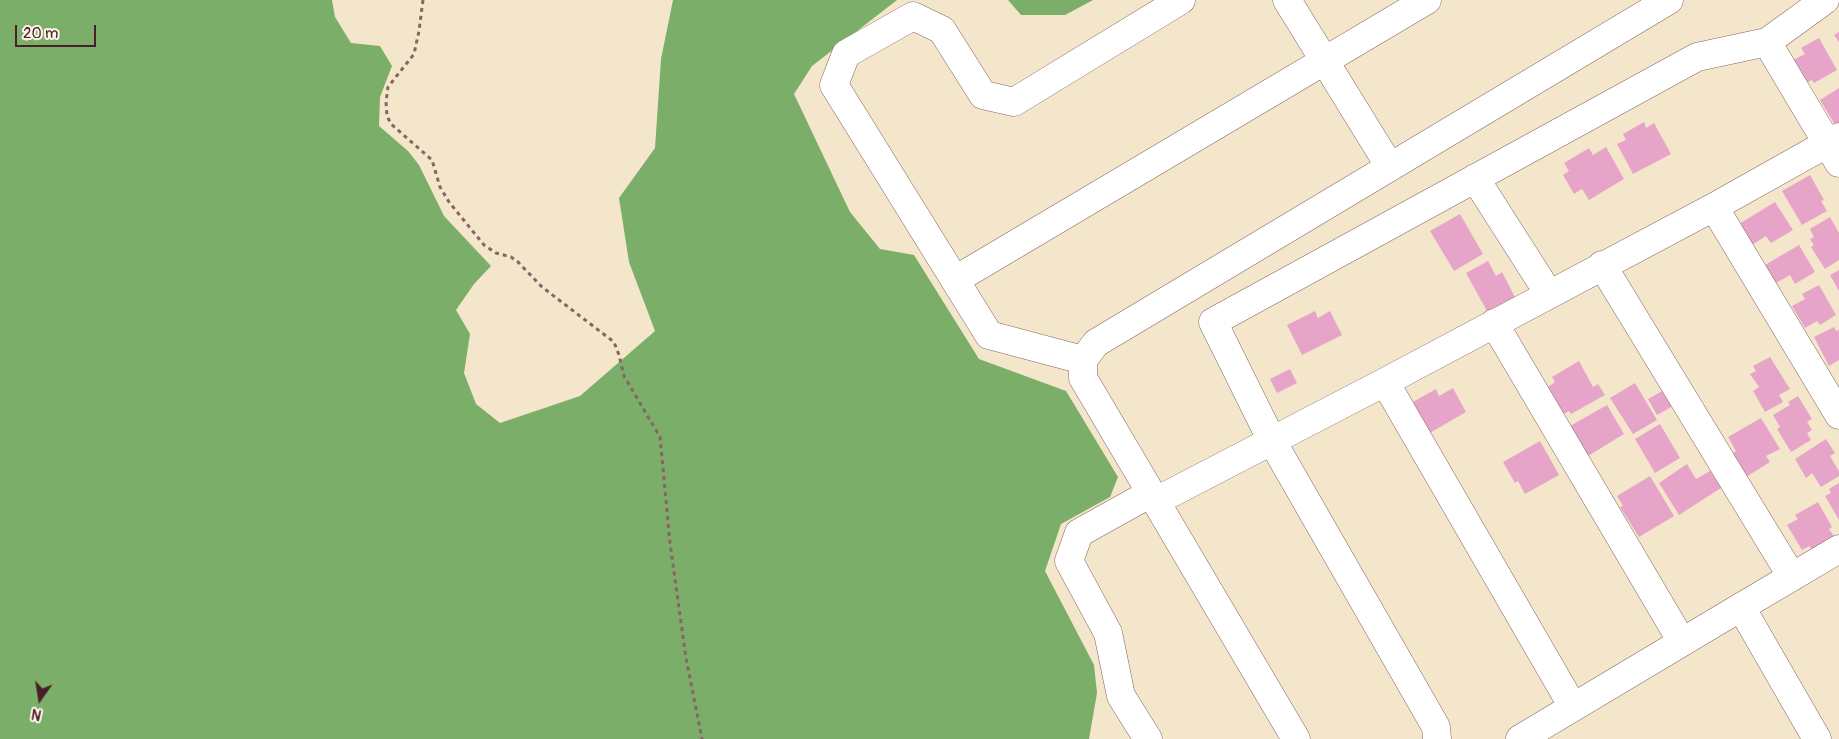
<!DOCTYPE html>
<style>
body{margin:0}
#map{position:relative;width:1839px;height:739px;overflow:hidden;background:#f4e6cb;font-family:Pangolin,sans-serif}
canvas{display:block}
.north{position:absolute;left:15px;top:674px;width:50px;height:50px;-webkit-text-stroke:4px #fcf5e5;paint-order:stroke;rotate:193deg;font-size:14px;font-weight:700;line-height:20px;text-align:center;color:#4a1f2b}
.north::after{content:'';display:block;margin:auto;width:18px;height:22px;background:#4a1f2b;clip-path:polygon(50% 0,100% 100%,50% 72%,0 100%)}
.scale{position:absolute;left:15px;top:25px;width:81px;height:22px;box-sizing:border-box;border:2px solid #4a1f2b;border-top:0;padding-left:6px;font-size:15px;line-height:18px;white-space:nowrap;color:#4a1f2b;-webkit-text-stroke:4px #fcf5e5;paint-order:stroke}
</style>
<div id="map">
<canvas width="1839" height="739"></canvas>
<div class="north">N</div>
<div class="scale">20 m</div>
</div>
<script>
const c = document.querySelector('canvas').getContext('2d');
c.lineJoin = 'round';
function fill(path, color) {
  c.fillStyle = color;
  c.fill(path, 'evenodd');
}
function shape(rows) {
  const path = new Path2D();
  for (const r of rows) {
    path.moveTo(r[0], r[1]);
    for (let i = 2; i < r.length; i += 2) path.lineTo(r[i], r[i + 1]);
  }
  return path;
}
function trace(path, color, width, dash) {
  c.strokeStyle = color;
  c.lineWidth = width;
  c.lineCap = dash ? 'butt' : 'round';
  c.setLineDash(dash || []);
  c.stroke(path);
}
fill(shape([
 [0,0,332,0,335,17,351,43,380,46,392,66,380,97,379,126,408,151,419,165,444,216,491,266,474,284,456,310,470,334,464,373,476,404,500,423,580,396,655,331,629,262,619,198,655,148,661,59,673,0,897,0,812,66,794,94,850,212,880,249,914,255,979,359,1066,391,1118,477,1110,497,1061,524,1045,571,1094,665,1097,693,1089,739,0,739],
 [1008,0,1093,0,1065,15,1021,15]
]), '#7bae69');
fill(shape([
 [1839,32,1839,42,1834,35],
 [1819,38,1837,70,1814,83,1812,80,1806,83,1793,60,1805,54,1801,48],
 [1839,88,1839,124,1834,123,1820,100],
 [1644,122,1646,128,1654,123,1671,154,1633,174,1617,144,1626,140,1623,134],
 [1606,147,1624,179,1589,200,1582,189,1574,194,1563,175,1569,171,1564,163,1589,148,1593,155],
 [1810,175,1824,200,1821,201,1827,211,1802,225,1782,191],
 [1775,202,1793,230,1771,243,1766,236,1752,245,1739,224],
 [1460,214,1483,254,1454,271,1430,231],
 [1830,217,1839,233,1839,260,1825,269,1811,247,1814,245,1810,239,1814,237,1810,229],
 [1799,245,1815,272,1795,284,1790,275,1776,283,1765,265],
 [1488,261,1496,276,1502,272,1515,297,1487,311,1466,273],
 [1839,270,1839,291,1830,275],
 [1819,285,1836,315,1820,325,1817,321,1805,328,1792,306,1805,299,1802,294],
 [1315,311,1318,318,1330,311,1342,335,1302,355,1287,325],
 [1834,327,1836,331,1839,330,1839,360,1829,366,1814,337],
 [1770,357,1790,389,1779,395,1783,402,1765,412,1753,391,1759,387,1750,374,1756,371,1753,366],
 [1579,361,1593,387,1598,384,1605,395,1571,414,1569,411,1564,414,1548,387,1555,382,1552,377],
 [1290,369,1297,383,1277,393,1270,379],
 [1635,383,1657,420,1633,434,1610,398],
 [1453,388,1466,412,1428,434,1411,403,1436,389,1439,396],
 [1664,390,1673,406,1657,415,1648,399],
 [1798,396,1812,419,1807,422,1812,430,1807,433,1811,440,1791,452,1777,429,1780,427,1773,415,1790,405,1788,402],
 [1607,405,1624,434,1588,456,1570,426],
 [1761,418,1780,449,1766,456,1770,462,1746,477,1732,454,1736,451,1728,437],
 [1660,424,1680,458,1655,473,1635,439],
 [1826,439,1835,453,1830,456,1839,471,1839,476,1821,487,1812,473,1806,478,1795,459],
 [1540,441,1559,475,1525,494,1518,481,1515,483,1503,462],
 [1687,464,1696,479,1710,471,1721,488,1679,515,1659,483],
 [1650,476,1674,516,1639,537,1620,507,1623,506,1617,496],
 [1839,483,1839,520,1825,496,1831,493,1829,489],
 [1818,502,1832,527,1829,529,1835,538,1813,551,1809,546,1802,550,1787,525,1798,519,1795,515]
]), '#e6a5c8');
const street = shape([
 [1287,0,1390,167],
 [1767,42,1839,163],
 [1475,178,1549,294],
 [1714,207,1839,415],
 [1602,265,1792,577],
 [955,280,1427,0],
 [1494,323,1682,642],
 [1083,360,989,335,834,85,846,54,913,16,942,30,983,95,1014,102,1181,0],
 [1385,382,1573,707],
 [1156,501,1385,382,1714,207,1839,137],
 [1741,607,1839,549],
 [1148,739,1121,696,1108,633,1069,561,1079,533,1151,493],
 [1437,739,1436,727,1272,441,1213,322,1697,57,1767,42,1825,0]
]);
const secondary = shape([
 [1296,739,1083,378,1083,360,1096,343,1669,0],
 [1520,739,1741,607,1817,739]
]);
trace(street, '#866563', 29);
trace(secondary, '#866563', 29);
trace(shape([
 [423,0,419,31,414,54,388,87,386,102,387,116,391,124,432,160,440,187,449,202,484,245,496,253,511,257,518,262,542,287,614,342,619,355,624,376,660,437,670,543,686,658,702,739]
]), '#866563', 3, [4, 4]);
trace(street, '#fff', 28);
trace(secondary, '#fff', 28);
</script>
